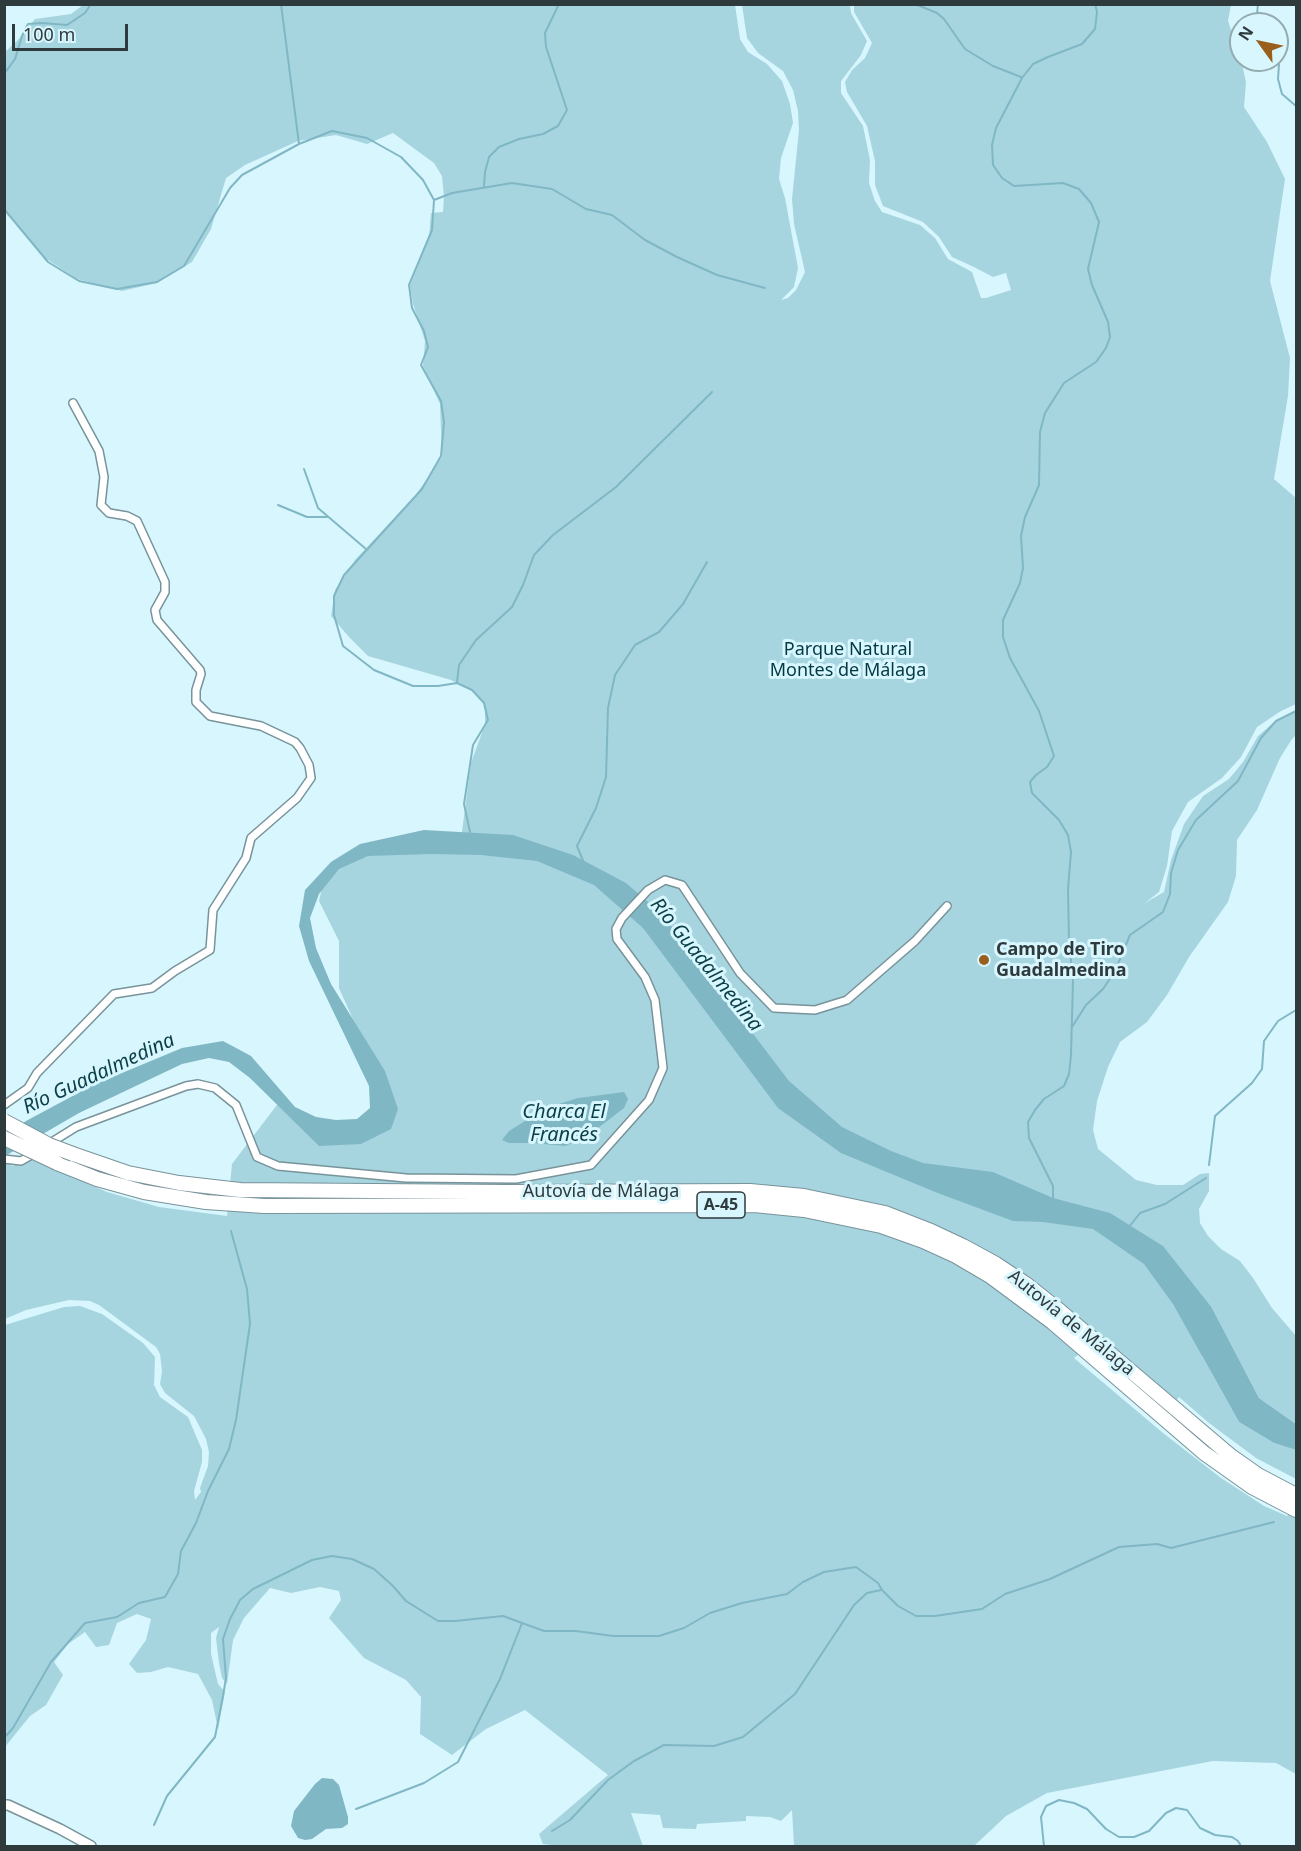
<!DOCTYPE html>
<meta charset="utf-8">
<style>
body{margin:0}
#map{position:relative;width:1301px;height:1851px;overflow:hidden;background:#d8f6fd;font-family:"Noto Sans",sans-serif}
canvas{display:block}
.frame{position:absolute;inset:0;border:6px solid #2f3a3d;pointer-events:none}
.north{position:absolute;left:1229px;top:12px;width:60px;height:60px;box-sizing:border-box;background:#d8f6fd;border:2px solid #94abb0;border-radius:50%;rotate:303deg;font-size:16px;font-weight:700;line-height:24px;text-align:center;color:#2f3a3d}
.north::after{content:'';display:block;margin:auto;width:21px;height:27px;background:#99601d;clip-path:polygon(50% 0,100% 100%,50% 72%,0 100%)}
.scale{position:absolute;left:12px;top:24px;width:116px;height:27px;box-sizing:border-box;border:3px solid #2f3a3d;border-top:0;padding-left:8px;font-size:18px;line-height:21px;white-space:nowrap;color:#2f3a3d;-webkit-text-stroke:4px #d8f6fd;paint-order:stroke}
</style>
<div id="map">
<canvas width="1301" height="1851"></canvas>
<div class="frame"></div>
<div class="north">N</div>
<div class="scale">100 m</div>
</div>
<script>
const c = document.querySelector('canvas').getContext('2d');
c.lineJoin = 'round';
function fill(path, color) {
  c.fillStyle = color;
  c.fill(path, 'evenodd');
}
function shape(rows) {
  const path = new Path2D();
  for (const r of rows) {
    path.moveTo(r[0], r[1]);
    for (let i = 2; i < r.length; i += 2) path.lineTo(r[i], r[i + 1]);
  }
  return path;
}
function trace(path, color, width, dash) {
  c.strokeStyle = color;
  c.lineWidth = width;
  c.lineCap = dash ? 'butt' : 'round';
  c.setLineDash(dash || []);
  c.stroke(path);
}
function label(font, color, halo, rows, align = 'center') {
  c.font = font + ' "Noto Sans",sans-serif';
  c.lineWidth = 6;
  c.setLineDash([]);
  c.textBaseline = 'middle';
  c.strokeStyle = halo;
  c.fillStyle = color;
  for (const [text, x, y, turn = 0] of rows) {
    c.save();
    c.translate(x, y);
    c.rotate((+turn || 0) * Math.PI / 180);
    c.textAlign = isNaN(turn) ? turn : align;
    if (halo) c.strokeText(text, 0, 0);
    c.fillText(text, 0, 0);
    c.restore();
  }
}
fill(shape([
 [83,5,735,5,740,39,748,52,767,64,782,81,790,104,793,123,781,158,779,179,785,198,798,268,794,287,781,300,788,298,796,290,805,272,794,224,792,199,799,130,798,111,793,90,783,71,758,53,747,38,742,5,850,5,851,13,867,41,861,55,841,81,841,93,863,126,870,160,869,183,875,201,882,212,920,225,935,238,948,259,972,272,981,298,986,298,1011,290,1006,273,993,277,974,267,952,257,939,237,923,222,883,206,875,185,875,161,867,126,847,92,845,82,852,70,865,58,872,43,854,12,854,5,1231,5,1228,21,1240,55,1246,82,1244,107,1267,142,1285,179,1270,281,1290,358,1288,396,1274,479,1296,498,1296,704,1281,711,1257,727,1241,757,1222,778,1188,802,1172,831,1167,866,1159,892,1145,903,1164,892,1171,860,1184,824,1203,796,1229,779,1243,762,1258,736,1273,723,1296,711,1296,735,1292,739,1280,758,1257,810,1237,840,1236,876,1228,902,1189,957,1167,995,1147,1022,1120,1042,1108,1067,1097,1101,1093,1130,1098,1149,1136,1180,1157,1185,1183,1185,1200,1174,1209,1173,1209,1191,1199,1209,1200,1223,1208,1236,1221,1249,1240,1261,1253,1278,1272,1308,1296,1336,1296,1424,1259,1398,1212,1308,1202,1356,1239,1422,1274,1443,1296,1450,1296,1479,1256,1458,1209,1423,1179,1397,1167,1412,1089,1346,1074,1358,1163,1433,1221,1478,1264,1506,1287,1516,1296,1510,1296,1774,1276,1763,1213,1761,1047,1793,1006,1816,974,1846,794,1846,792,1810,781,1821,770,1817,746,1816,746,1821,697,1824,696,1829,663,1828,660,1815,631,1813,643,1846,559,1846,543,1844,539,1834,608,1775,525,1710,486,1729,452,1755,420,1734,421,1697,406,1680,364,1658,329,1618,341,1600,339,1591,320,1587,291,1593,270,1588,244,1618,233,1640,227,1684,222,1678,219,1663,216,1638,219,1627,211,1633,211,1654,218,1684,225,1692,218,1729,212,1700,198,1674,168,1667,151,1672,137,1673,129,1664,146,1640,151,1619,137,1614,117,1623,109,1645,96,1647,85,1632,68,1644,54,1662,63,1675,46,1705,30,1716,5,1747,5,1325,64,1307,80,1306,102,1314,143,1343,155,1357,154,1385,160,1397,188,1417,202,1450,202,1462,194,1491,195,1500,201,1492,200,1488,208,1466,209,1452,206,1439,194,1416,165,1393,160,1384,162,1371,160,1354,156,1347,99,1305,90,1301,69,1300,26,1310,5,1319,5,1163,13,1166,30,1158,107,1192,159,1207,227,1216,232,1164,280,1101,352,1135,378,1101,368,1053,339,988,339,941,319,901,325,875,346,862,401,843,461,839,471,763,485,724,485,704,472,691,451,680,368,656,349,637,331,616,335,590,355,560,415,496,442,457,440,404,423,366,425,341,413,304,410,286,429,238,431,213,443,212,444,197,442,176,434,163,393,133,367,144,336,135,298,141,245,165,226,178,211,229,192,262,157,283,122,291,77,279,45,258,5,210,5,52,17,41,35,19,71,14]
]), '#a6d5e0');
fill(shape([
 [424,830,513,835,573,855,626,883,661,913,789,1081,842,1127,891,1151,923,1163,993,1172,1053,1198,1110,1213,1163,1246,1212,1308,1259,1398,1296,1424,1296,1450,1274,1443,1239,1422,1173,1304,1144,1264,1093,1229,1043,1222,1013,1221,935,1192,841,1153,778,1108,643,928,594,885,537,861,481,855,431,854,368,856,339,869,319,894,310,918,316,948,331,984,385,1071,398,1109,391,1129,361,1144,319,1146,250,1078,229,1062,209,1058,182,1064,79,1113,5,1156,5,1136,26,1121,93,1085,182,1048,223,1041,251,1056,295,1107,316,1117,336,1120,357,1119,370,1108,369,1086,309,961,299,926,305,890,331,862,360,844],
 [624,1092,628,1099,624,1108,585,1138,565,1146,533,1143,509,1143,502,1140,509,1131,546,1108,578,1098],
 [322,1778,333,1779,339,1785,348,1817,348,1824,342,1828,326,1829,312,1839,305,1840,298,1838,291,1826,294,1811,315,1784]
]), '#80b7c4');
trace(shape([
 [281,4,299,144],
 [915,4,937,13,944,19,965,49,993,66,1021,77],
 [1256,24,1258,4],
 [1275,60,1279,64,1278,79,1282,94,1296,106],
 [4,74,15,59,22,36,28,24,42,23,67,25,85,13,91,4],
 [484,186,485,172,489,157,499,147,519,139,543,134,558,126,567,110,546,47,545,33,559,4],
 [434,200,452,193,512,183,552,189,586,209,612,215,645,240,677,257,717,275,765,288],
 [4,209,48,262,79,281,117,289,157,282,184,266,230,188,242,175,299,144,332,131,367,138,401,157,423,180,434,200,432,230,409,285,412,308,424,331,428,347,421,365,441,401,444,422,441,456,422,489,344,575,334,596,334,615,343,646,374,670,413,686,438,686,457,683,472,690,484,703,488,720,473,745,464,804,470,832],
 [304,469,318,508,366,549],
 [278,505,307,517,327,517],
 [457,682,459,665,476,640,512,607,523,585,534,555,553,535,616,487,712,392],
 [584,863,577,846,596,808,606,777,608,708,615,675,635,645,659,632,683,604,707,562],
 [1072,1027,1086,1005,1103,989,1115,971,1130,935,1163,912,1170,894,1171,873,1178,850,1196,820,1238,781,1261,738,1276,721,1296,711],
 [1209,1165,1215,1116,1252,1083,1262,1069,1264,1041,1278,1021,1296,1010],
 [1053,1201,1053,1186,1029,1138,1028,1122,1035,1110,1044,1099,1064,1086,1069,1074,1071,1055,1073,981,1069,940,1068,889,1071,852,1068,835,1059,820,1032,793,1030,782,1036,775,1047,767,1054,756,1039,711,1010,658,1003,637,1003,620,1020,583,1023,568,1021,536,1025,517,1039,485,1040,432,1045,413,1064,383,1096,362,1106,348,1110,337,1108,322,1092,285,1088,269,1099,222,1091,203,1079,189,1063,183,1014,186,1002,178,993,165,992,145,996,128,1022,78,1033,64,1048,57,1082,44,1095,29,1097,12,1095,4],
 [1129,1227,1140,1213,1165,1204,1206,1178],
 [4,1738,13,1728,51,1662,85,1623,117,1617,139,1603,165,1597,178,1574,181,1551,196,1523,208,1491,229,1449,236,1420,250,1324,247,1289,231,1231],
 [356,1809,424,1783,458,1762,500,1679,522,1623],
 [154,1825,167,1796,215,1737,223,1696,226,1678,223,1639,230,1619,240,1600,253,1589,312,1560,332,1556,352,1559,374,1569,393,1586,406,1601,438,1621,455,1621,503,1616,544,1631,576,1631,613,1636,659,1636,684,1628,710,1613,742,1603,787,1594,803,1582,824,1572,856,1567,878,1583,882,1590,898,1606,916,1616,935,1616,982,1609,1005,1594,1050,1579,1119,1547,1157,1544,1171,1548,1274,1522],
 [552,1831,570,1820,608,1780,634,1761,664,1745,714,1746,743,1737,795,1694,854,1605,867,1593,881,1590],
 [1044,1846,1041,1817,1046,1806,1059,1800,1074,1803,1087,1809,1106,1829,1119,1837,1134,1837,1149,1831,1166,1813,1176,1808,1187,1810,1200,1828,1215,1835,1232,1837,1238,1841,1241,1846]
]), '#80b7c4', 2);
const minor = shape([
 [4,1105,28,1088,37,1073,114,994,152,988,175,971,210,950,213,910,246,858,251,838,297,798,311,778,309,765,300,748,295,742,261,726,210,716,196,702,196,690,201,674,200,670,157,620,155,610,165,592,165,582,137,521,127,516,109,513,101,505,104,477,99,451,73,403],
 [47,1145,76,1127,186,1086,198,1084,215,1088,236,1105,257,1157,278,1166,406,1178,516,1179,591,1165,649,1100,663,1068,655,1000,645,977,617,939,616,929,622,918,648,890,665,880,682,885,740,973,774,1008,815,1010,847,1000,915,941,947,906],
 [4,1159,21,1161,35,1153]
]);
const tertiary = shape([
 [4,1805,8,1805,60,1829,91,1846]
]);
const motorway = shape([
 [73,1154,128,1173,179,1183,240,1190,507,1192,750,1191,804,1196,885,1213,931,1231,963,1246,996,1264,1026,1284,1060,1311,1231,1456,1258,1475,1296,1495],
 [57,1163,97,1179,144,1192,206,1202,264,1206,754,1205,804,1210,881,1226,923,1241,956,1256,990,1276,1052,1322,1204,1453,1252,1487,1296,1510]
]);
trace(minor, '#78939a', 10);
trace(tertiary, '#78939a', 12);
trace(motorway, '#78939a', 16);
trace(minor, '#fff', 7);
trace(tertiary, '#fff', 9);
trace(motorway, '#fff', 14);
const motorwayBridge = shape([
 [4,1121,49,1145,73,1154],
 [4,1138,57,1163]
]);
trace(motorwayBridge, '#78939a', 16, []);
trace(motorwayBridge, '#fff', 14);
for (const [x, y, r, color] of [
 [984,960,6,"#99601d"]
]) {
  const dot = new Path2D();
  dot.arc(x, y, r, 0, 2 * Math.PI);
  c.fillStyle = color;
  c.fill(dot);
  trace(dot, '#d8f6fd', 2);
}
for (const [x, y, w] of [
 [721,1205,48]
]) {
  const box = new Path2D();
  box.roundRect(x - w / 2, y - 13, w, 26, 4.5);
  c.fillStyle = '#d8f6fd';
  c.fill(box);
  trace(box, '#2f3a3d', 1.5);
}
label('bold 16px', '#2f3a3d', null, [
 ["A-45",721,1205]
]);
label('18px', '#033943', '#d8f6fd', [
 ["Parque Natural",848,650],
 ["Montes de Málaga",848,671]
]);
label('bold 18px', '#2f3a3d', '#d8f6fd', [
 ["Campo de Tiro",996,950],
 ["Guadalmedina",996,971]
], 'left');
label('18px', '#2f3a3d', '#d8f6fd', [
 ["Autovía de Málaga",601,1192],
 ["Autovía de Málaga",1071,1323,39]
]);
label('italic 20px', '#0b3f48', '#d8f6fd', [
 ["Río Guadalmedina",706,965,51],
 ["Río Guadalmedina",99,1074,-25],
 ["Charca El",564,1112],
 ["Francés",564,1135]
]);
</script>
